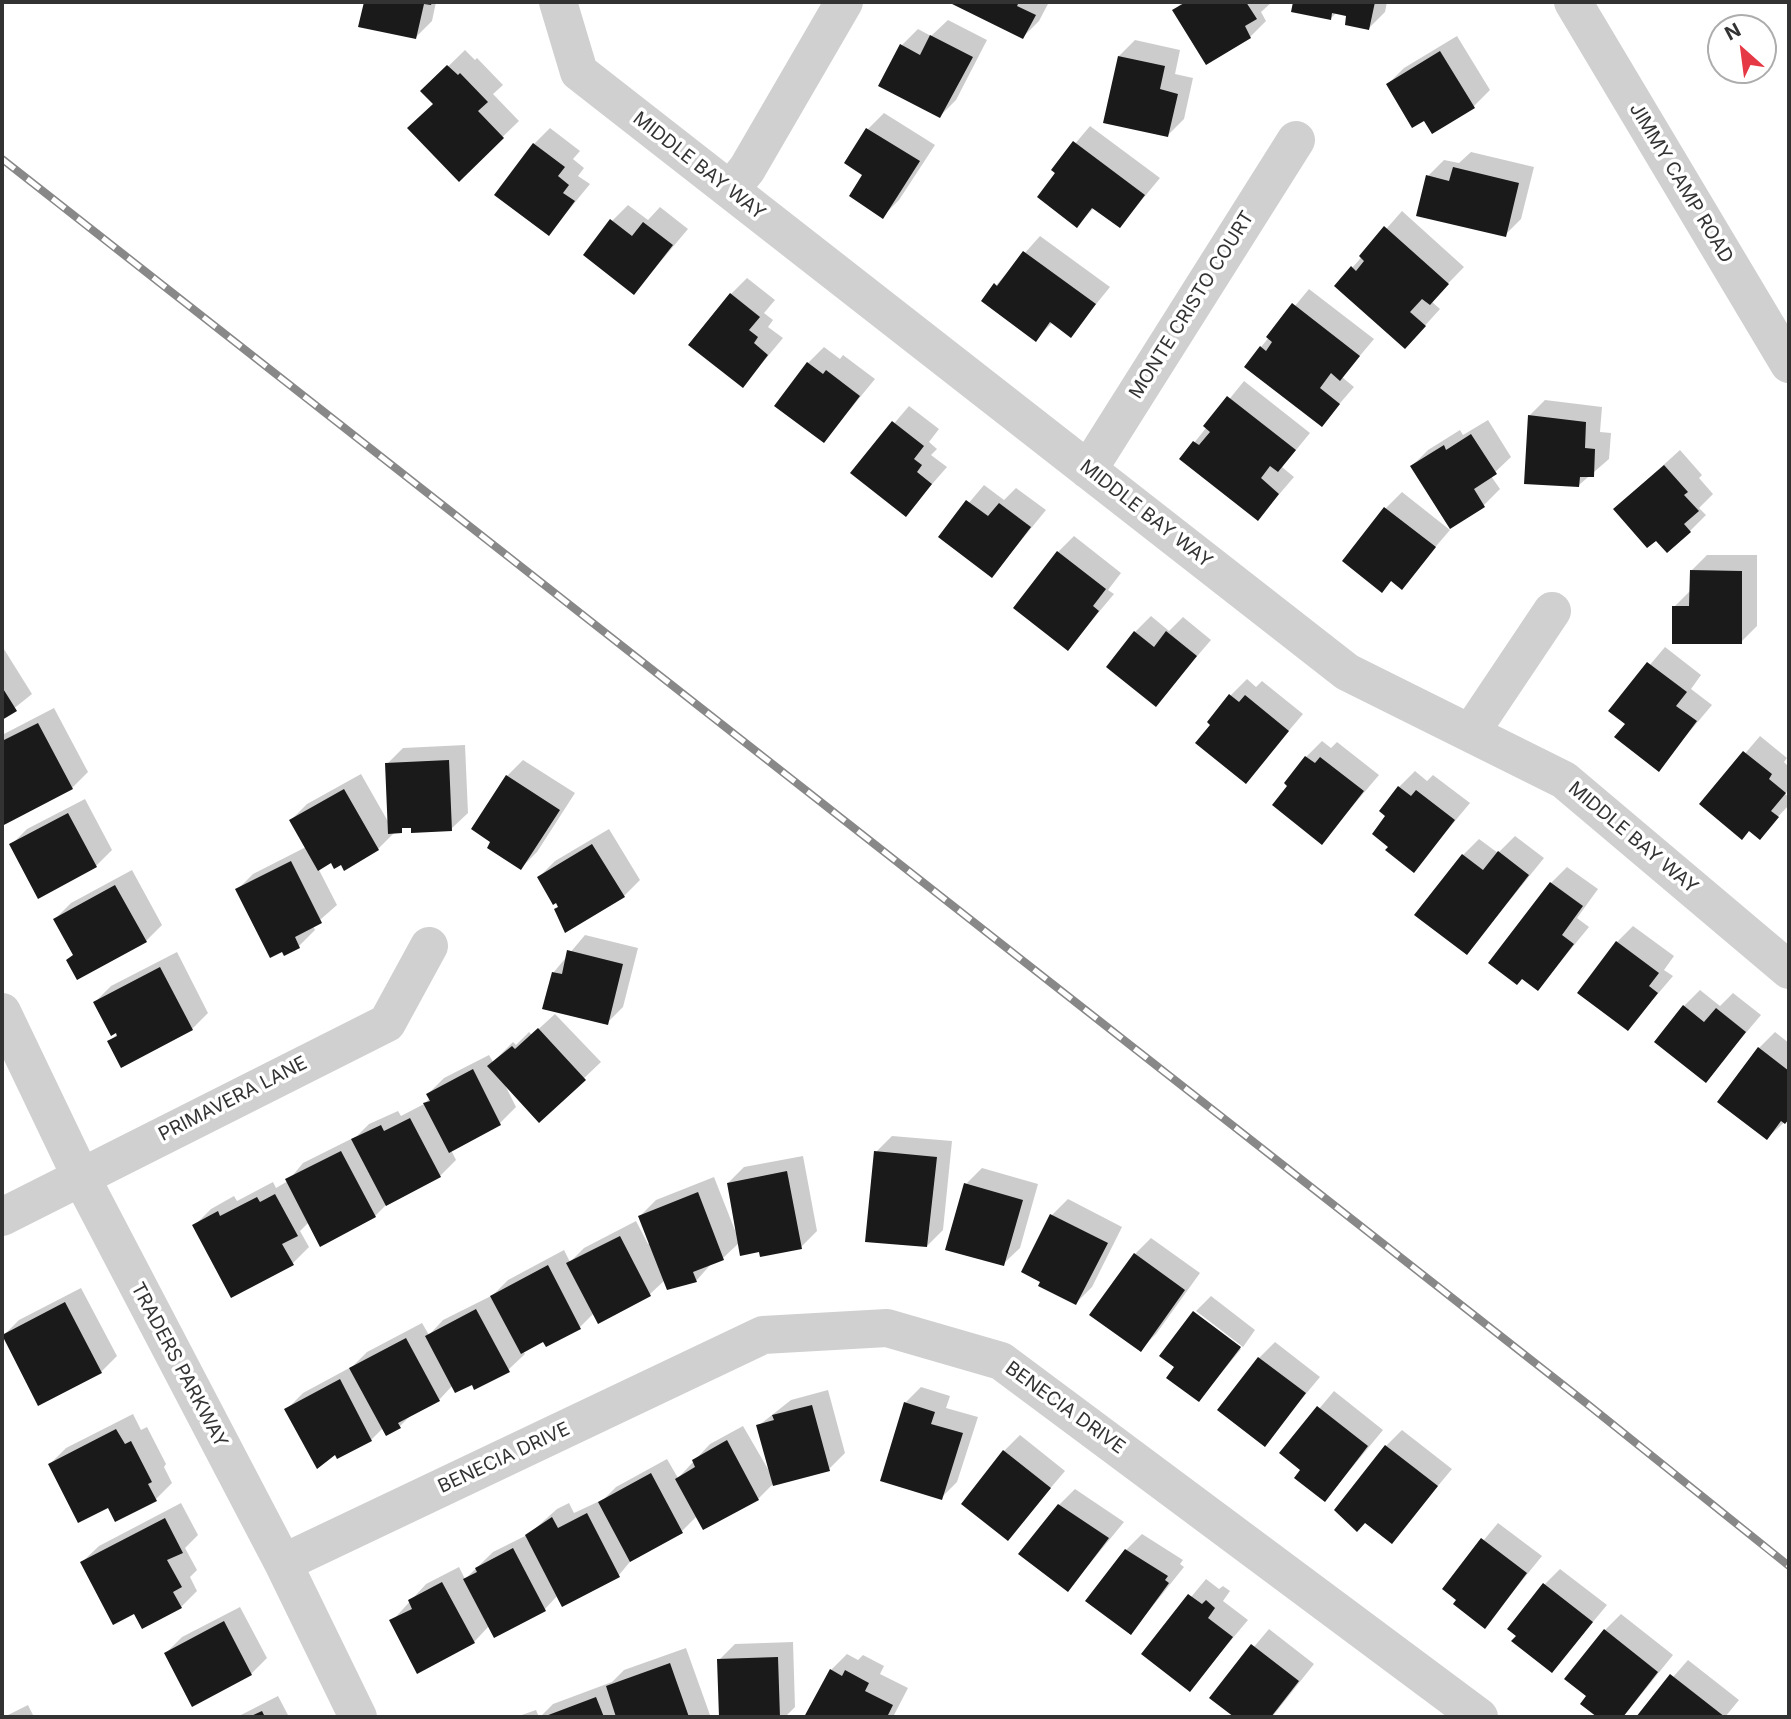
<!DOCTYPE html>
<style>
body{margin:0}
#map{position:relative;width:1791px;height:1719px;overflow:hidden;background:#fff;font-family:Inter,sans-serif}
canvas{display:block}
.frame{position:absolute;inset:0;border:4px solid #333;pointer-events:none}
.north{position:absolute;left:1707px;top:14px;width:70px;height:70px;box-sizing:border-box;background:#fff;border:2px solid #adadad;border-radius:50%;rotate:332deg;font-size:19px;font-weight:700;line-height:28px;text-align:center;color:#333}
.north::after{content:'';display:block;margin:auto;width:24px;height:32px;background:#e63946;clip-path:polygon(50% 0,100% 100%,50% 72%,0 100%)}
</style>
<div id="map">
<canvas width="1791" height="1719"></canvas>
<div class="frame"></div>
<div class="north">N</div>
</div>
<script>
const c = document.querySelector('canvas').getContext('2d');
c.lineJoin = 'round';
function fill(path, color) {
  c.fillStyle = color;
  c.fill(path, 'evenodd');
}
function shape(rows) {
  const path = new Path2D();
  for (const r of rows) {
    path.moveTo(r[0], r[1]);
    for (let i = 2; i < r.length; i += 2) path.lineTo(r[i], r[i + 1]);
  }
  return path;
}
function trace(path, color, width, dash) {
  c.strokeStyle = color;
  c.lineWidth = width;
  c.lineCap = dash ? 'butt' : 'round';
  c.setLineDash(dash || []);
  c.stroke(path);
}
function label(font, color, halo, rows, align = 'center') {
  c.font = font + ' Inter,sans-serif';
  c.lineWidth = 7;
  c.setLineDash([]);
  c.textBaseline = 'middle';
  c.strokeStyle = halo;
  c.fillStyle = color;
  for (const [text, x, y, turn = 0] of rows) {
    c.save();
    c.translate(x, y);
    c.rotate((+turn || 0) * Math.PI / 180);
    c.textAlign = isNaN(turn) ? turn : align;
    if (halo) c.strokeText(text, 0, 0);
    c.fillText(text, 0, 0);
    c.restore();
  }
}
fill(shape([
 [366,2,436,2,432,21,416,37,360,26],
 [952,2,1049,2,1039,21,1023,37],
 [1183,2,1272,2,1261,12,1266,21,1250,37,1206,63,1174,10],
 [1295,2,1387,2,1385,12,1369,28,1348,14,1337,12,1330,19,1293,11],
 [948,20,987,40,956,100,940,116,902,45,918,29,931,36],
 [1457,36,1490,90,1474,106,1388,84,1404,68],
 [1135,40,1180,50,1175,74,1193,78,1184,119,1168,135,1119,56],
 [465,50,475,60,477,58,503,85,493,94,519,121,459,179,435,103,423,91],
 [884,113,935,145,899,200,883,216,865,175,868,129],
 [1090,126,1160,178,1120,226,1095,207,1077,225,1053,170],
 [550,128,580,151,573,159,584,168,578,176,590,184,549,234,534,144],
 [1471,152,1534,167,1521,219,1505,235,1428,176,1444,160,1459,163],
 [628,205,648,220,660,207,688,229,634,293,612,221],
 [1402,211,1464,267,1431,301,1440,309,1421,330,1352,268],
 [1040,236,1110,287,1071,335,1053,322,1036,339,983,300],
 [747,278,775,300,764,313,773,320,768,327,783,338,743,386,731,294],
 [1309,289,1374,339,1342,377,1354,387,1322,424,1261,347],
 [824,347,840,359,843,355,875,379,824,441,808,363],
 [1244,381,1310,433,1282,467,1294,477,1258,519,1181,459],
 [1545,400,1602,407,1600,432,1611,433,1609,459,1579,485,1529,416],
 [909,406,939,429,929,442,937,449,931,455,947,467,905,515,852,473],
 [1488,420,1511,457,1491,476,1500,489,1484,505,1451,527,1412,466,1428,450,1460,430,1463,435],
 [1680,450,1702,475,1699,478,1713,494,1699,508,1706,515,1690,531,1656,538,1615,509],
 [984,485,1004,500,1016,488,1046,510,992,576,941,536],
 [1402,492,1450,530,1401,587,1392,580,1382,590,1386,508],
 [1074,536,1121,573,1108,590,1114,594,1068,649,1058,552],
 [1707,555,1757,555,1757,626,1741,642,1674,607,1690,591,1691,571],
 [1151,616,1169,631,1183,617,1211,640,1156,704,1135,632],
 [2,646,32,694,2,718],
 [1665,647,1701,675,1691,689,1712,705,1658,769,1627,724,1611,711],
 [1247,679,1256,687,1262,681,1303,714,1246,781,1231,695],
 [54,708,88,772,72,788,2,824,2,735],
 [1760,736,1787,758,1784,762,1789,767,1789,789,1785,794,1789,797,1789,805,1759,837,1702,804],
 [1322,741,1331,748,1337,742,1379,775,1322,842,1306,757],
 [465,745,468,813,451,829,406,826,395,832,378,849,341,863,331,861,318,868,337,905,313,926,315,930,299,946,237,890,253,874,306,847,291,820,307,804,361,774,390,825,387,764,403,748],
 [523,760,575,793,537,852,521,868,507,776],
 [1415,771,1427,781,1433,775,1470,803,1414,870,1391,846,1388,815,1399,787],
 [85,799,112,850,96,866,11,845,27,829],
 [609,829,640,880,624,896,560,906,539,877,555,861],
 [1515,836,1544,858,1467,953,1463,855,1479,839,1498,853],
 [1567,867,1598,889,1577,918,1589,927,1538,989,1522,977,1491,963,1551,883],
 [132,870,162,925,146,941,74,954,55,919,71,903],
 [1633,926,1674,956,1664,970,1673,976,1628,1029,1617,942],
 [585,935,638,948,623,1007,607,1023,553,973],
 [177,952,208,1013,192,1029,109,1042,122,1029,95,1002,111,986],
 [1700,990,1720,1006,1733,993,1761,1015,1706,1080,1684,1006],
 [555,1014,601,1062,540,1120,504,1083,516,1107,500,1123,451,1150,456,1160,440,1176,388,1203,375,1216,309,1222,300,1231,309,1247,293,1263,232,1296,195,1225,211,1209,234,1196,237,1201,273,1182,276,1188,288,1181,303,1163,357,1136,369,1124,398,1111,401,1116,424,1104,430,1098,428,1094,444,1078,489,1055,493,1062,513,1042,516,1045,529,1032,532,1035],
 [1775,1032,1789,1043,1789,1118,1767,1138,1759,1048],
 [892,1136,952,1141,943,1230,927,1246,876,1152],
 [803,1156,817,1231,801,1247,760,1250,740,1242,723,1258,712,1263,696,1281,665,1280,650,1294,599,1322,594,1313,580,1327,547,1345,544,1340,523,1351,525,1354,508,1370,453,1385,439,1400,412,1414,400,1426,383,1428,371,1440,287,1409,303,1393,353,1366,367,1352,422,1323,429,1335,443,1320,493,1295,508,1280,564,1250,570,1262,584,1248,636,1221,648,1244,651,1243,640,1216,656,1200,714,1177,736,1233,728,1183,744,1167],
 [982,1168,1038,1184,1020,1248,1003,1264,966,1184],
 [1068,1199,1122,1227,1092,1287,1076,1303,1052,1215],
 [1151,1238,1200,1273,1156,1334,1140,1350,1135,1254],
 [81,1288,117,1356,101,1372,3,1336,19,1320],
 [1211,1296,1255,1330,1243,1347,1196,1311],
 [1194,1314,1241,1349,1199,1400,1177,1367],
 [1275,1342,1320,1377,1264,1444,1259,1358],
 [921,1387,950,1396,946,1408,978,1417,957,1482,941,1498,905,1403],
 [828,1390,845,1453,829,1469,774,1483,758,1499,697,1516,682,1531,634,1557,619,1575,563,1604,558,1595,545,1609,489,1626,474,1642,392,1621,426,1584,459,1567,465,1579,493,1552,529,1534,557,1509,569,1503,574,1513,604,1499,616,1487,667,1459,678,1478,710,1444,743,1426,772,1476,758,1426,791,1400],
 [1334,1391,1383,1430,1325,1500,1303,1469,1282,1453],
 [133,1414,141,1430,147,1427,166,1464,164,1467,172,1483,156,1499,108,1506,50,1464,66,1448],
 [1402,1430,1452,1469,1392,1541,1386,1446],
 [1020,1435,1065,1471,1008,1538,1004,1451],
 [1075,1489,1124,1522,1068,1590,1059,1505],
 [181,1503,198,1535,185,1548,197,1570,190,1577,197,1591,181,1607,135,1612,82,1562,99,1546],
 [1498,1523,1542,1556,1485,1626,1444,1588],
 [1142,1534,1183,1560,1180,1564,1184,1567,1131,1633,1126,1550],
 [1560,1569,1607,1605,1552,1671,1544,1585],
 [1206,1579,1219,1589,1223,1586,1230,1591,1223,1601,1248,1620,1190,1689,1144,1654],
 [240,1607,267,1658,251,1674,166,1653,182,1637],
 [1621,1614,1673,1655,1623,1717,1600,1717,1582,1703,1588,1696,1605,1630],
 [1269,1629,1314,1664,1272,1717,1237,1717,1211,1698],
 [793,1642,795,1707,785,1717,720,1717,719,1660,735,1644],
 [686,1648,710,1715,707,1717,540,1717,553,1704,612,1682,624,1670],
 [847,1654,858,1660,863,1655,884,1666,880,1674,908,1688,893,1717,806,1717,831,1670],
 [1688,1660,1739,1700,1725,1717,1638,1717],
 [278,1696,289,1717,237,1717],
 [28,1705,34,1717,4,1717],
 [536,1710,539,1717,516,1717]
]), '#0003');
fill(shape([
 [364,2,432,2,431,5,424,4,416,39,358,27],
 [948,2,1019,2,1017,6,1036,15,1023,39],
 [1186,2,1246,2,1257,19,1245,26,1251,38,1206,65,1172,10],
 [1293,2,1375,2,1369,30,1345,25,1346,16,1332,13,1331,20,1291,12],
 [930,35,973,57,940,118,878,86,900,44,920,55],
 [1440,51,1475,108,1432,134,1424,121,1412,128,1386,84],
 [1118,56,1165,66,1160,89,1178,94,1168,137,1103,123],
 [447,65,458,75,460,73,488,102,478,111,504,138,459,182,407,128,433,104,420,91],
 [866,128,920,161,883,219,849,196,862,175,844,163],
 [1073,141,1145,195,1120,228,1092,208,1077,228,1037,197,1055,173,1051,170],
 [533,143,565,167,558,176,569,185,563,193,575,201,549,236,494,195],
 [1453,167,1519,183,1506,237,1416,216,1426,175,1449,181],
 [610,219,632,236,643,222,673,245,634,295,583,255],
 [1384,226,1449,284,1430,305,1422,299,1410,312,1426,326,1405,349,1334,286,1351,266,1356,271,1364,261,1359,256],
 [1023,251,1096,304,1071,338,1050,322,1036,342,981,301,994,283,997,286],
 [730,293,760,317,749,330,758,337,754,343,768,355,743,388,688,345],
 [1292,303,1360,356,1340,381,1331,373,1320,388,1340,404,1322,427,1244,367,1260,346,1266,351,1272,342,1266,337],
 [807,362,823,374,826,370,860,396,824,443,774,406],
 [1227,396,1296,450,1278,472,1270,466,1261,478,1279,494,1258,521,1179,459,1193,441,1199,445,1210,432,1203,426],
 [1528,415,1586,422,1585,448,1595,449,1594,477,1580,477,1579,487,1524,484],
 [892,421,924,446,914,459,922,465,917,472,932,484,906,517,850,473],
 [1471,434,1497,474,1474,489,1485,507,1450,529,1410,466,1444,445,1446,450],
 [1664,465,1688,492,1684,495,1699,511,1684,524,1691,532,1667,553,1656,541,1647,548,1613,509],
 [966,500,988,516,999,503,1031,527,992,578,938,537],
 [1384,507,1436,547,1402,590,1391,581,1382,593,1342,561],
 [1057,551,1106,589,1093,606,1099,611,1068,651,1013,608],
 [1690,570,1742,571,1742,644,1672,644,1672,606,1689,606],
 [1134,631,1154,647,1166,631,1197,656,1156,707,1106,667],
 [1647,662,1687,692,1676,706,1697,721,1659,772,1614,737,1625,724,1608,711],
 [2,687,17,711,2,720],
 [1229,694,1239,702,1245,695,1289,731,1246,784,1195,743,1210,725,1207,722],
 [38,723,73,789,2,826,2,741],
 [1743,751,1772,774,1769,779,1786,793,1771,811,1779,817,1760,840,1749,831,1742,840,1699,804],
 [1305,756,1315,763,1320,757,1364,791,1322,845,1272,805,1287,786,1284,783],
 [449,760,452,831,411,833,411,828,402,828,402,833,388,834,385,763],
 [506,775,560,810,521,870,487,848,490,842,471,829],
 [1398,786,1411,796,1416,790,1455,820,1414,873,1385,850,1388,847,1372,834,1385,816,1379,811],
 [344,789,379,850,344,871,341,865,334,869,331,863,318,871,289,820],
 [68,813,97,867,38,899,9,844],
 [592,844,625,897,565,933,554,909,558,907,556,903,553,905,537,877],
 [1498,851,1529,875,1467,955,1414,915,1462,854,1483,870],
 [291,861,322,923,295,937,300,948,284,956,282,952,270,958,235,889],
 [1550,882,1583,906,1562,935,1574,944,1538,991,1522,979,1517,985,1488,963],
 [115,885,147,942,77,980,66,960,73,955,53,919],
 [1616,941,1659,973,1649,986,1658,993,1628,1031,1577,993],
 [567,950,623,964,608,1025,542,1009,552,972,562,974],
 [160,967,193,1030,121,1068,107,1041,117,1036,116,1033,111,1036,93,1002],
 [1683,1005,1704,1022,1716,1008,1746,1032,1706,1083,1654,1042],
 [538,1028,586,1080,539,1123,487,1066,512,1046,515,1049],
 [1758,1047,1789,1071,1789,1119,1785,1124,1781,1121,1767,1140,1717,1102],
 [473,1069,501,1125,449,1153,423,1103,430,1101,426,1094],
 [410,1118,441,1177,386,1206,351,1139,381,1125,384,1131],
 [341,1151,376,1217,320,1247,285,1179],
 [874,1151,937,1157,927,1247,865,1242],
 [787,1171,802,1249,760,1257,759,1252,740,1256,727,1183],
 [964,1183,1023,1200,1004,1266,945,1250],
 [698,1192,724,1260,693,1272,697,1282,667,1290,638,1216],
 [275,1194,298,1236,282,1244,294,1265,231,1298,192,1225,218,1211,220,1216,257,1197,260,1202],
 [1050,1214,1108,1243,1076,1305,1038,1286,1040,1282,1021,1272],
 [620,1236,651,1296,598,1324,566,1263],
 [1134,1253,1185,1290,1141,1352,1089,1315],
 [548,1265,581,1329,546,1347,543,1342,521,1354,490,1296],
 [65,1302,102,1373,38,1406,2,1335],
 [476,1309,510,1372,474,1390,472,1385,455,1393,425,1336],
 [1193,1311,1241,1347,1199,1402,1166,1378,1174,1367,1159,1356],
 [406,1338,440,1401,398,1423,401,1428,386,1436,349,1368],
 [1258,1357,1306,1393,1265,1447,1217,1410],
 [340,1379,372,1441,337,1459,335,1455,317,1469,284,1409],
 [904,1402,935,1412,931,1424,963,1433,942,1500,880,1481],
 [812,1405,830,1471,773,1486,756,1425,774,1420,772,1415],
 [1317,1406,1368,1446,1325,1502,1294,1478,1300,1470,1279,1453],
 [116,1429,125,1444,131,1441,152,1482,148,1484,157,1501,115,1522,108,1508,78,1523,48,1464],
 [727,1440,759,1500,703,1530,675,1479,695,1467,692,1460],
 [1385,1445,1438,1486,1392,1544,1365,1523,1357,1532,1334,1510],
 [1003,1450,1051,1488,1008,1541,961,1504],
 [651,1473,683,1533,630,1562,598,1502],
 [1058,1504,1109,1538,1068,1592,1018,1554],
 [587,1513,620,1577,562,1607,525,1535,552,1517,558,1528],
 [165,1518,183,1553,167,1560,182,1587,173,1592,182,1608,142,1629,134,1614,113,1625,80,1562],
 [1481,1538,1527,1573,1485,1629,1453,1604,1456,1600,1442,1589],
 [513,1548,546,1611,494,1638,463,1579,477,1572,475,1568],
 [1125,1549,1168,1576,1165,1580,1169,1583,1131,1635,1085,1601],
 [442,1582,475,1643,417,1674,389,1620,412,1609,408,1600],
 [1543,1583,1593,1622,1552,1673,1511,1641,1516,1636,1507,1629],
 [1188,1594,1202,1604,1206,1600,1215,1608,1208,1618,1233,1637,1190,1692,1141,1654],
 [224,1621,252,1675,192,1707,164,1653],
 [1604,1629,1658,1672,1623,1717,1597,1717,1580,1704,1586,1696,1564,1679],
 [1251,1644,1299,1681,1271,1717,1234,1717,1209,1698],
 [778,1657,780,1717,719,1717,717,1659],
 [670,1663,689,1717,616,1717,606,1686],
 [830,1669,842,1676,845,1670,869,1683,865,1691,893,1705,887,1717,804,1717],
 [1670,1674,1725,1717,1636,1717],
 [596,1697,604,1717,543,1717],
 [262,1711,265,1717,249,1717]
]), '#1a1a1a');
trace(shape([
 [558,2,579,72,1347,672,1564,780,1789,970],
 [1573,2,1789,364],
 [730,190,747,169,844,2],
 [1088,470,1296,140],
 [1471,732,1552,611],
 [2,1012,81,1177,283,1563,358,1717],
 [2,1217,387,1023,429,946],
 [283,1563,763,1335,887,1328,1001,1361,1479,1717]
]), '#d0d0d0', 38);
const rail = shape([
 [2,159,1586,1403,1789,1566]
]);
trace(rail, '#888', 8);
trace(rail, '#fff', 5, [16]);
label('19px', '#333', '#fff', [
 ["MIDDLE BAY WAY",699,166,38],
 ["JIMMY CAMP ROAD",1681,183,59],
 ["MONTE CRISTO COURT",1192,305,-58],
 ["MIDDLE BAY WAY",1146,514,38],
 ["MIDDLE BAY WAY",1633,838,40],
 ["PRIMAVERA LANE",233,1099,-27],
 ["TRADERS PARKWAY",179,1365,62],
 ["BENECIA DRIVE",1065,1408,36],
 ["BENECIA DRIVE",504,1458,-25]
]);
</script>
